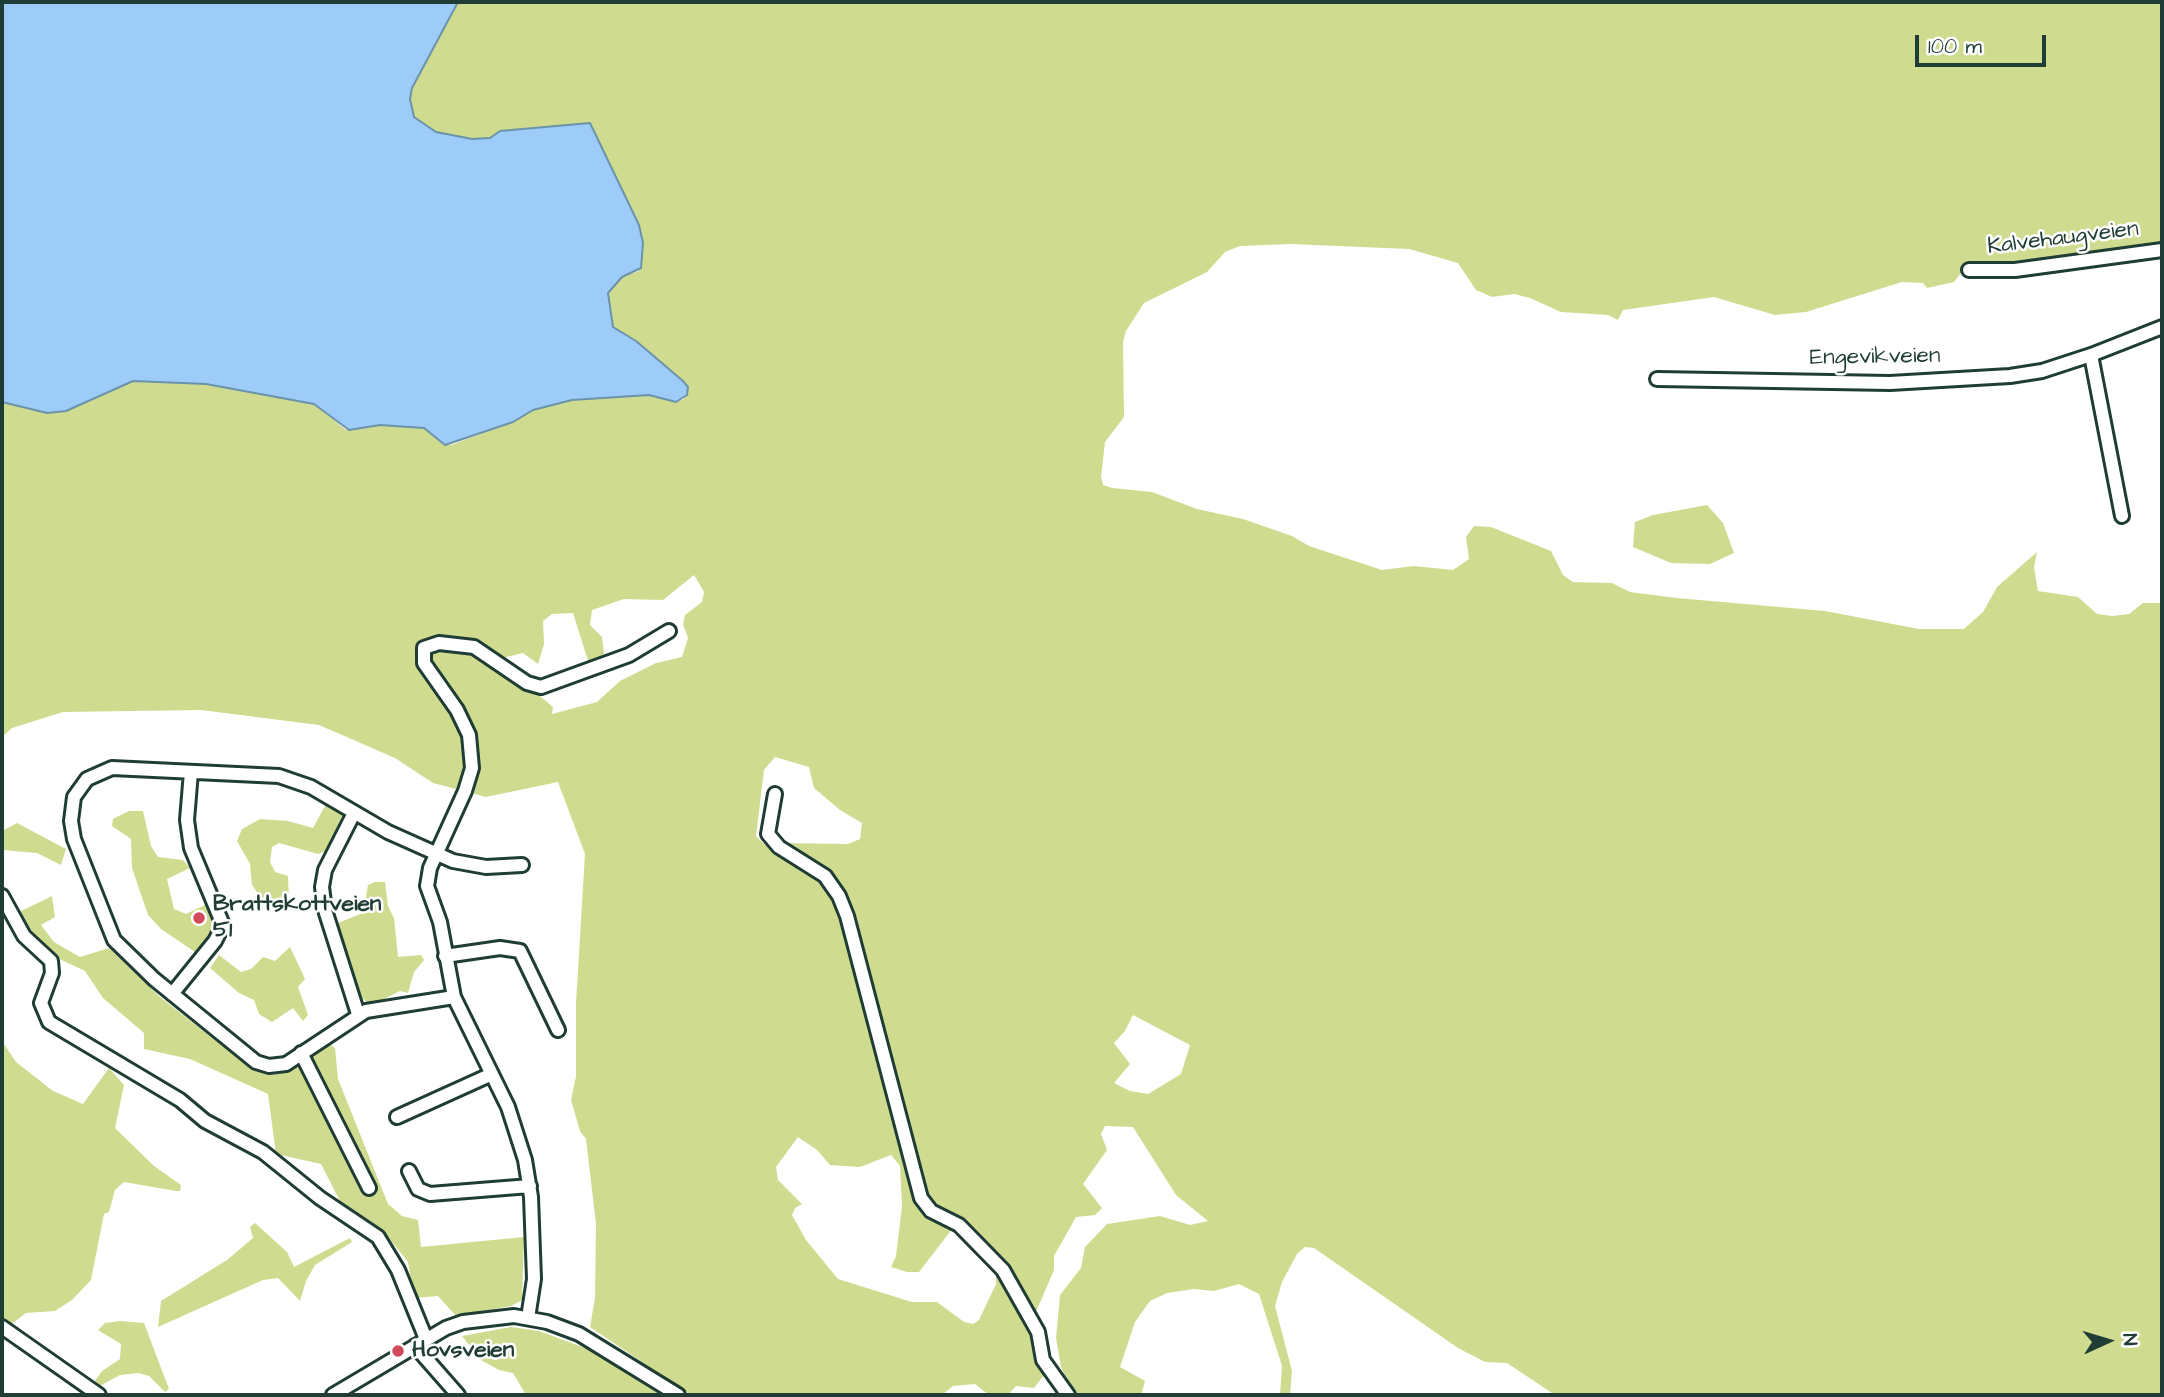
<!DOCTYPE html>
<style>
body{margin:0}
#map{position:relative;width:2164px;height:1397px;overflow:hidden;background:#fff;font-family:"Architects Daughter",sans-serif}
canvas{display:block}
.frame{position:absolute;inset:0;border:4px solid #1f3d34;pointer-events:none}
.north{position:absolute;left:2073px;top:1306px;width:70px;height:70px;-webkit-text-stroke:5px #fff;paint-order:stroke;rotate:86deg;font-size:19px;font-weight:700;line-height:28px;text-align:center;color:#1f3d34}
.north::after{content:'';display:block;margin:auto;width:24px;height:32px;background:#1f3d34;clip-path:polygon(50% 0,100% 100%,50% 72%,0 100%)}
.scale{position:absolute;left:1915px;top:35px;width:131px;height:32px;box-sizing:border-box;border:4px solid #1f3d34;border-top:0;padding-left:9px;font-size:21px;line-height:24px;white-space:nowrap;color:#1f3d34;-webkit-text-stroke:5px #fff;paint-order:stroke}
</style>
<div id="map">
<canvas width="2164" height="1397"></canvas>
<div class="frame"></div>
<div class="north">N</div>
<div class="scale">100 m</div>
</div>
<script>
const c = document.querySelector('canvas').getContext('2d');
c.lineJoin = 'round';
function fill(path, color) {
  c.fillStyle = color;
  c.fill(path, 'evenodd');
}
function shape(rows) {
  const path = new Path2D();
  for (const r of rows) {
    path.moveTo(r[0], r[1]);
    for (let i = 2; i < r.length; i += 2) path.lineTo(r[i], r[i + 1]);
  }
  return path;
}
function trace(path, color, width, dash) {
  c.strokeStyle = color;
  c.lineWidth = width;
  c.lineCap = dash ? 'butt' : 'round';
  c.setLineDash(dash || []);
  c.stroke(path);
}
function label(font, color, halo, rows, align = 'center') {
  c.font = font + ' "Architects Daughter",sans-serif';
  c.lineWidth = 5;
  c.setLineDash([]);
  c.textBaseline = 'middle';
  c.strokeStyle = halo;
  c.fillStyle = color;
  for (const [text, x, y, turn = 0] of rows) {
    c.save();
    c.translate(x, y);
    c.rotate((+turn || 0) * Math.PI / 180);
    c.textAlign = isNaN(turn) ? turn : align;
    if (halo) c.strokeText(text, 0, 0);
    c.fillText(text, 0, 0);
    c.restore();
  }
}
fill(shape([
 [458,2,2162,2,2162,247,2049,261,1970,261,1954,282,1927,288,1923,283,1902,282,1806,312,1775,315,1714,297,1623,310,1618,320,1608,315,1561,312,1530,298,1514,294,1492,297,1476,290,1458,263,1409,249,1290,244,1240,246,1225,252,1207,272,1144,303,1126,331,1123,342,1124,417,1105,442,1101,477,1103,485,1112,488,1152,492,1197,509,1243,519,1292,536,1309,546,1382,570,1414,566,1453,570,1469,559,1466,537,1474,526,1491,527,1551,551,1563,575,1573,582,1612,583,1630,592,1677,598,1825,611,1919,629,1964,629,1983,612,1997,587,2037,552,2034,567,2038,591,2078,597,2097,614,2112,616,2129,614,2143,603,2162,603,2162,1395,1555,1395,1507,1363,1485,1362,1458,1348,1314,1248,1305,1247,1297,1254,1282,1282,1275,1306,1292,1371,1290,1395,1280,1395,1282,1366,1259,1294,1239,1284,1214,1291,1194,1289,1167,1293,1150,1301,1135,1322,1120,1367,1145,1381,1141,1395,1074,1395,1061,1367,1056,1338,1060,1295,1081,1268,1085,1247,1107,1224,1160,1216,1190,1225,1208,1221,1176,1195,1133,1127,1105,1126,1101,1134,1107,1150,1083,1184,1102,1208,1095,1215,1076,1217,1054,1256,1054,1270,1029,1328,1032,1348,1044,1375,1034,1388,1016,1386,1008,1395,989,1395,975,1384,953,1386,942,1395,691,1395,590,1327,595,1298,596,1224,586,1139,580,1131,571,1100,576,1076,576,1003,585,854,558,782,486,797,433,783,395,758,319,725,201,710,63,712,12,728,2,737,2,402,47,413,133,381,206,384,314,404,346,430,380,425,424,428,440,442,451,445,513,422,533,410,572,400,649,395,676,402,684,399,688,387,683,381,636,341,613,327,608,293,622,277,639,271,639,225,590,123,500,131,490,138,472,139,436,132,414,117,410,99,412,88],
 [694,575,704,592,702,602,685,615,683,624,688,638,682,657,656,663,620,681,597,702,552,714,553,707,540,696,496,671,497,664,507,657,523,653,538,664,544,644,543,621,552,614,573,613,589,664,604,654,602,637,590,625,592,610,624,599,663,600],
 [775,757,809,767,814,788,840,810,862,823,860,839,848,844,783,843,765,845,756,836,764,770],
 [1133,1015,1190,1045,1181,1074,1148,1094,1130,1091,1114,1083,1130,1064,1114,1043,1125,1031],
 [798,1137,817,1150,830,1165,860,1167,891,1155,900,1166,902,1206,896,1256,891,1267,907,1272,919,1272,953,1228,996,1265,996,1284,979,1320,973,1324,964,1322,937,1302,912,1302,838,1279,806,1240,792,1215,795,1208,802,1204,778,1180,776,1167],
 [1707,505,1723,523,1734,553,1710,564,1671,563,1633,547,1635,522,1653,515],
 [326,804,343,814,326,851,318,854,279,843,272,847,270,862,275,872,288,876,289,900,282,908,266,905,252,885,250,864,237,841,242,829,260,819,288,821,313,828],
 [129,811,143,811,151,846,158,857,183,860,190,868,167,879,174,909,186,914,211,902,217,932,195,952,161,929,148,915,132,868,131,839,112,826,113,819],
 [17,823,66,849,61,865,37,853,2,850,2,831],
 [375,882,385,882,388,906,394,918,398,957,421,955,424,960,414,972,408,993,400,991,380,1001,367,1002,358,995,339,935,338,923,363,913,368,885],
 [52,896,55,917,41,925,54,942,80,957,109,948,160,997,247,1065,274,1075,300,1064,328,1043,335,1048,338,1079,388,1204,402,1216,418,1220,421,1247,524,1237,522,1300,511,1306,456,1316,438,1296,414,1298,408,1262,389,1238,345,1211,321,1164,276,1154,268,1094,190,1059,144,1049,144,1033,103,998,85,971,53,956,34,941,17,913],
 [290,947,305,979,298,987,308,1015,303,1021,293,1008,272,1022,259,1014,254,1000,239,993,210,968,219,955,241,972,251,969,263,957,275,961],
 [2,1041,16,1062,53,1091,83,1104,109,1068,124,1085,115,1128,154,1166,181,1185,180,1191,176,1191,124,1182,115,1190,109,1212,104,1214,91,1280,72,1300,55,1311,26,1313,10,1325,2,1319],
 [255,1223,287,1252,294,1267,350,1238,352,1242,315,1265,306,1281,300,1301,278,1278,263,1280,158,1327,161,1301,227,1260,253,1238,250,1227],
 [120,1321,144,1323,169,1389,165,1392,149,1376,138,1373,120,1375,98,1387,95,1381,102,1371,120,1359,121,1344,98,1330,105,1323],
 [511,1327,539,1331,596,1352,662,1395,526,1395,513,1373,499,1370,481,1360,462,1336]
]), '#cfdc90');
const water = shape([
 [2,2,458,2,412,88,410,99,414,117,436,132,472,139,490,138,500,131,590,123,639,225,643,243,641,268,622,277,608,293,613,327,636,341,683,381,688,387,687,395,676,402,649,395,572,400,533,410,513,422,445,445,424,428,380,425,349,430,314,404,206,384,133,381,66,411,47,413,2,402,2,2]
]);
fill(water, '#9dccf9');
trace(water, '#6b93aa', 2);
const minor = shape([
 [1969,270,2015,270,2162,250],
 [2091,355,2122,516],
 [1657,379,1890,383,2010,376,2042,371,2091,355,2162,327],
 [775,794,768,834,779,847,825,876,839,896,847,916,921,1198,931,1211,959,1225,1003,1270,1038,1332,1043,1360,1068,1395],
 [354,813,325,870,322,887,325,910,358,1014],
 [2,896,24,936,51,961,52,973,41,1003,49,1022,180,1100,205,1121,263,1152,320,1198,378,1237,398,1270,426,1339],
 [445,956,500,948,520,951,558,1030],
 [172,994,215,941,223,925,191,848,187,820,191,772],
 [454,997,366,1011,286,1064,269,1066,256,1062,154,979,114,940,74,839,71,821,74,797,87,779,112,768,279,776,311,787,388,832,453,861,486,867,522,865],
 [301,1053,369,1188],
 [397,1117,492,1074],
 [409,1171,418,1189,430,1194,530,1186],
 [528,1318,534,1279,531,1197,525,1160,508,1107,454,997,440,922,427,886,430,868,465,791,472,768,469,735,457,710,424,663,424,648,439,643,474,647,527,683,541,687,629,655,669,631],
 [2,1327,99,1395],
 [415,1346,458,1395],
 [333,1395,446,1328,463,1322,514,1316,547,1322,579,1334,678,1395]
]);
trace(minor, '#1f3d34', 18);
trace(minor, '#fff', 12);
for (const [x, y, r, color] of [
 [199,918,7,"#d1495b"],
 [398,1351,7,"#d1495b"]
]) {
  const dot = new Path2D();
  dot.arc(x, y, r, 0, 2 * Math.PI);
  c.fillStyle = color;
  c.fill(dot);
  trace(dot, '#fff', 2.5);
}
label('23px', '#1f3d34', '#fff', [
 ["Kalvehaugveien",2063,239,-7],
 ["Engevikveien",1875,358,-1]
]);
label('bold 23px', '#1f3d34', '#fff', [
 ["Brattskottveien",213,905],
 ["51",213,931],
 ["Hovsveien",412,1351]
], 'left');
</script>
